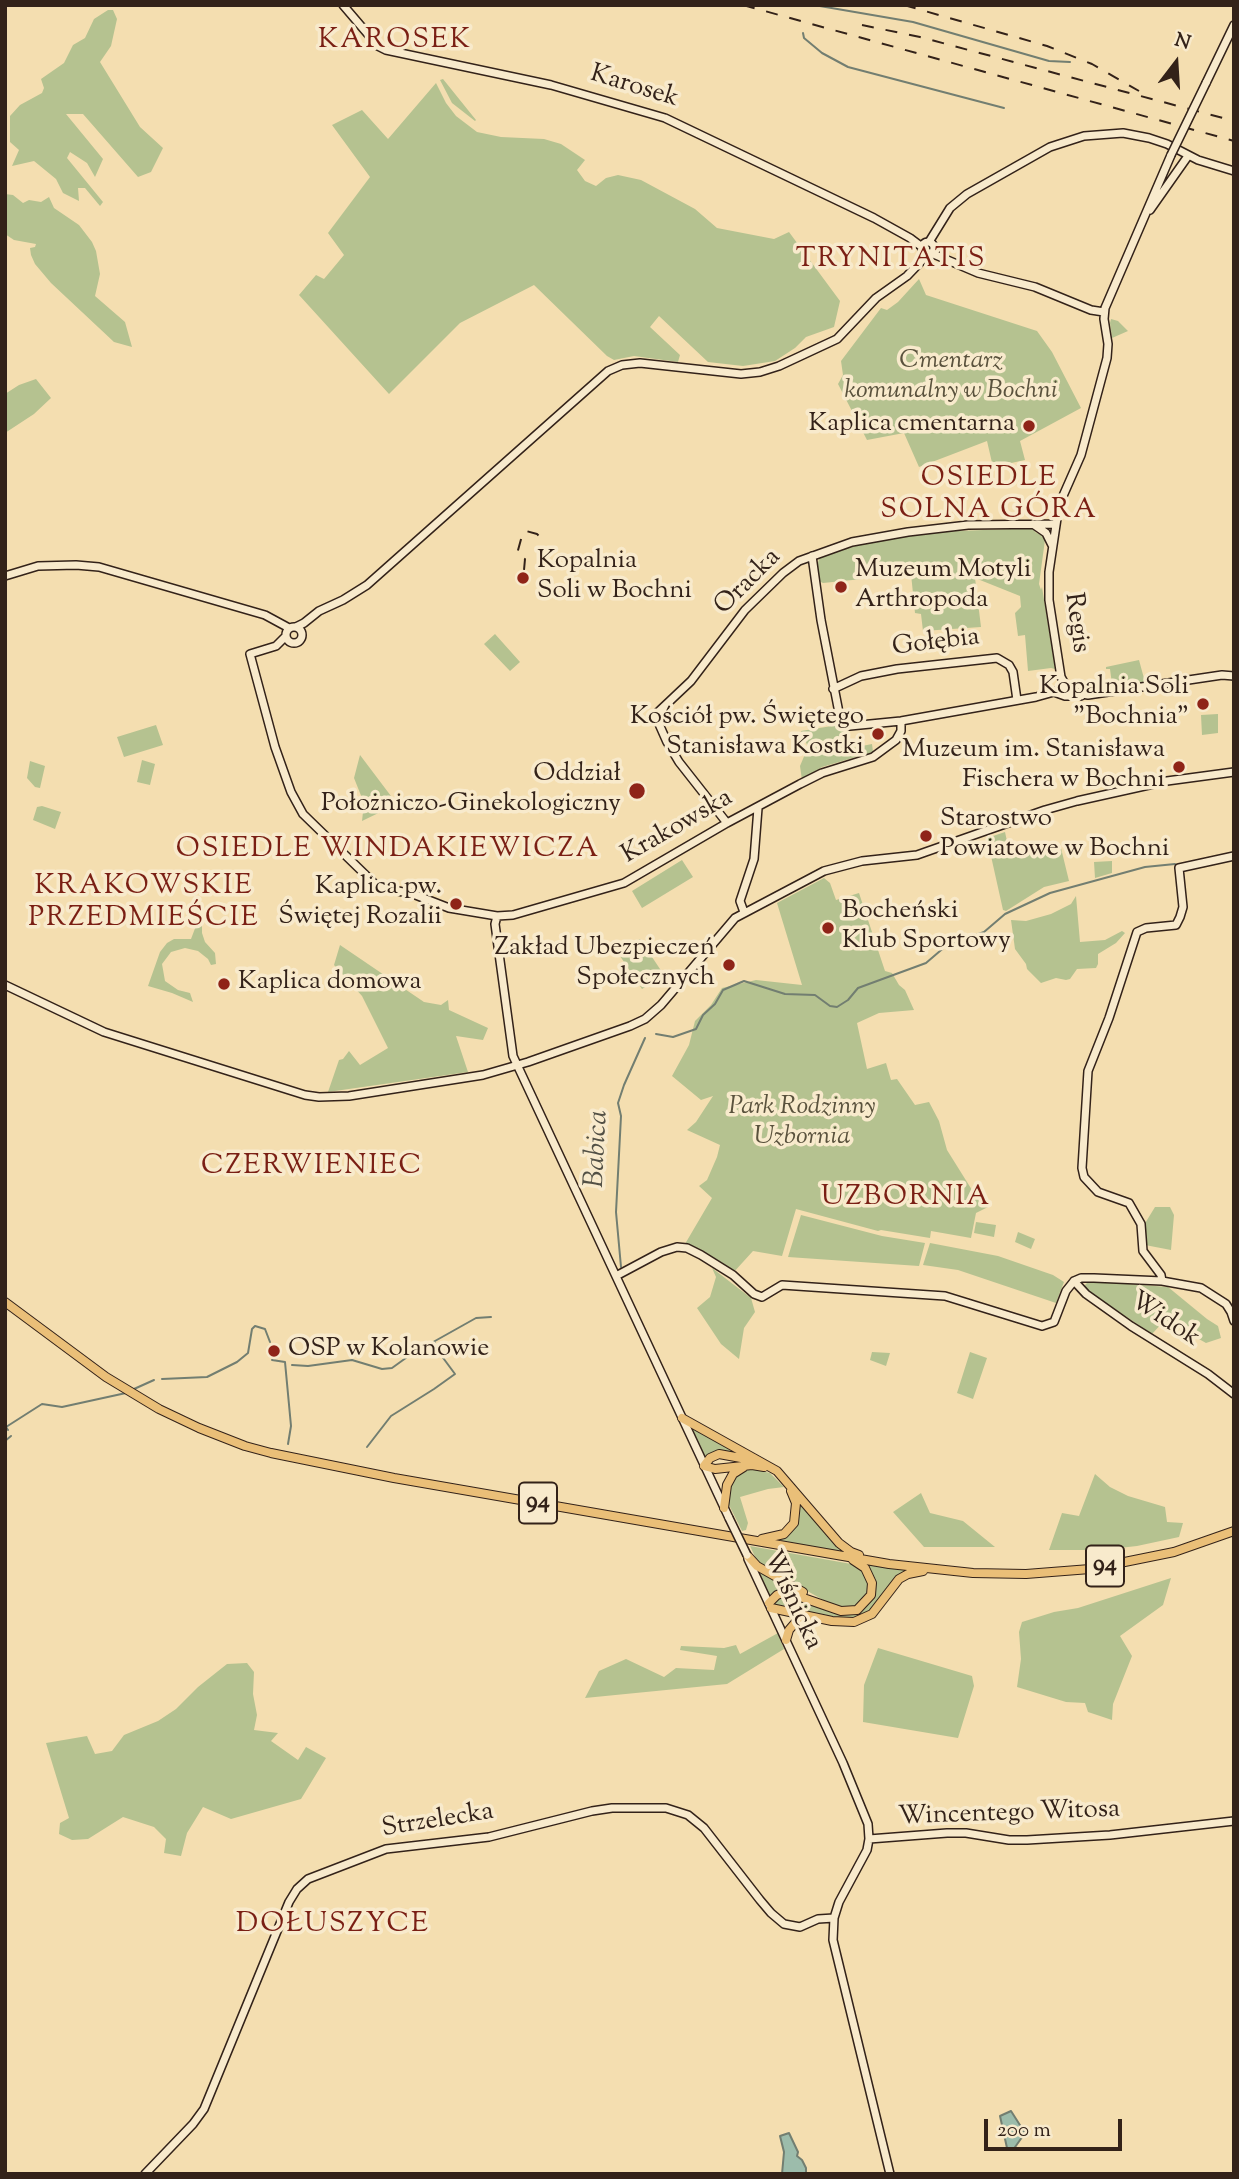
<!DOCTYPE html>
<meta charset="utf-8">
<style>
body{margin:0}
#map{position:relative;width:1239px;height:2179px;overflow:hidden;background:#f4deb0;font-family:"Sorts Mill Goudy",serif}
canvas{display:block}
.frame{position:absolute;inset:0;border:7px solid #332219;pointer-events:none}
.north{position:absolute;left:1141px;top:28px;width:70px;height:70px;-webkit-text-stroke:5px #f8eacc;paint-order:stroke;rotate:17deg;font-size:19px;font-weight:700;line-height:28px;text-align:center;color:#332219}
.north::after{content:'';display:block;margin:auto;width:24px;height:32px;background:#332219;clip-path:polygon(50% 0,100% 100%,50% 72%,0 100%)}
.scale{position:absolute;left:984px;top:2119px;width:138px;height:32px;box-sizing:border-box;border:4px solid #332219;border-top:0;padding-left:9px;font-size:21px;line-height:24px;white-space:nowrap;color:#332219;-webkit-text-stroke:5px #f8eacc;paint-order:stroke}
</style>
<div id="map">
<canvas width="1239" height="2179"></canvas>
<div class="frame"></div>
<div class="north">N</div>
<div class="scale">200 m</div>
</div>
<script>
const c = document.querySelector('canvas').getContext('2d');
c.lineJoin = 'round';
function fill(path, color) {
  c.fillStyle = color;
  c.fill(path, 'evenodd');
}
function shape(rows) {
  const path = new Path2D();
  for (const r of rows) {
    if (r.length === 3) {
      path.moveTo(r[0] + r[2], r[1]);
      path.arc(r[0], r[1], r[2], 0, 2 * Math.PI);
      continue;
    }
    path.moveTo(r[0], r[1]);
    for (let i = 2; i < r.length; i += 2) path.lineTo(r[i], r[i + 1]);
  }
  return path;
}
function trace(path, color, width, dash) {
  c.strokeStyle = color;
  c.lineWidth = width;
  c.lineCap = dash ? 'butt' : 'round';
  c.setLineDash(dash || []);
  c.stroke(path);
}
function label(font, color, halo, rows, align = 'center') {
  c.font = font + ' "Sorts Mill Goudy",serif';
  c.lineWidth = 7;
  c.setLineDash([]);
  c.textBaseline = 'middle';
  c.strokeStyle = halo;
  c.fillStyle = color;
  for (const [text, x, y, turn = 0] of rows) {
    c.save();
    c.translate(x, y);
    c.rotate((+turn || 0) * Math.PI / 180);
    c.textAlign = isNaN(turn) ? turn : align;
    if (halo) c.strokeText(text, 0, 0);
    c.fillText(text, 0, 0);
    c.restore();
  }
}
fill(shape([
 [108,10,113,10,117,19,111,46,100,62,140,127,163,148,151,172,138,177,83,114,66,114,103,159,95,177,87,163,70,152,67,158,103,202,100,206,85,188,78,188,79,201,63,193,56,179,34,161,12,166,19,150,10,142,10,116,20,105,42,93,44,88,41,79,64,63,73,45,85,38,94,19],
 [443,79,476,120,475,121,452,103,440,80],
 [436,83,446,103,456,116,477,132,501,137,544,139,561,144,585,160,577,170,585,181,596,186,606,178,618,175,641,180,695,209,717,228,774,239,789,232,840,301,834,327,806,337,795,348,775,361,743,366,708,362,659,316,650,327,680,355,678,362,634,356,614,360,607,356,534,285,460,323,389,394,299,295,316,275,324,279,344,255,328,233,370,177,332,125,362,110,388,139],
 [5,194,13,195,23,203,29,200,41,202,49,197,54,208,79,225,92,242,96,251,100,274,95,296,125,322,132,347,114,342,51,283,35,264,31,255,30,248,35,247,36,244,14,240,5,234],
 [919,279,926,295,1037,331,1052,352,1081,408,1020,441,1025,460,993,467,987,441,919,467,904,433,867,440,838,384,843,375,841,361,881,308,887,310,898,302],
 [1111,319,1118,321,1128,331,1112,338,1110,323],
 [36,379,51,398,34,414,5,433,5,394,19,385],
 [1034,528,1035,532,1041,535,1045,540,1039,584,1041,590,1042,587,1055,669,1051,668,1028,671,1025,635,1018,636,1015,613,1021,607,1020,596,975,578,981,627,923,631,921,614,915,613,911,574,823,583,819,581,817,565,820,557,862,544,933,532],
 [495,634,520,662,510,671,484,644],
 [1139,660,1145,682,1109,687,1109,685,1112,684,1110,669,1106,669,1106,667],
 [1218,714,1218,733,1202,735,1201,715],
 [156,725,163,745,124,757,117,737],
 [838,725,843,728,847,749,872,744,873,752,822,767,802,780,800,766,808,747,801,731],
 [360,755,397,804,362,821,364,803,354,778],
 [142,760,155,764,150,785,137,782],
 [30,761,45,766,40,788,35,787,27,778],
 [42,806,61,812,55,829,33,820,37,807],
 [1005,832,1010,855,1060,844,1069,881,1044,887,1006,911,1003,910,987,838],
 [682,860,693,877,642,908,632,891],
 [1112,861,1112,873,1095,878,1094,862],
 [824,878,830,883,836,900,859,893,885,971,892,973,899,985,905,990,914,1010,879,1013,857,1023,867,1069,886,1063,891,1080,897,1079,915,1105,929,1102,939,1121,947,1150,972,1190,988,1207,976,1213,971,1238,931,1231,930,1238,881,1230,878,1231,796,1209,782,1256,753,1251,733,1273,685,1244,712,1198,699,1186,707,1180,717,1157,720,1145,687,1130,696,1122,713,1096,701,1100,672,1076,689,1045,695,1021,711,1005,722,988,756,980,802,985,777,903],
 [1076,896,1080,942,1105,940,1122,931,1125,933,1116,943,1098,954,1098,964,1096,968,1077,969,1070,979,1066,980,1056,978,1041,983,1027,969,1026,964,1015,949,1011,920,1026,921,1051,914,1071,904],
 [202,910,202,933,205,942,215,953,216,964,211,965,208,959,198,951,185,948,171,952,162,964,165,981,178,990,190,993,193,1002,172,993,148,986,160,952,167,943,174,939,191,939],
 [640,939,664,975,642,989,618,953],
 [340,945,424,1002,441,1005,448,1000,449,1010,488,1028,483,1040,456,1036,468,1072,328,1092,339,1060,343,1059,349,1051,360,1065,388,1048,362,996,334,965],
 [1155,1207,1170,1207,1174,1215,1171,1250,1145,1245,1144,1225],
 [801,1215,882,1236,925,1243,919,1266,788,1257],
 [976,1222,996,1225,994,1237,974,1233],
 [1018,1232,1035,1239,1031,1249,1015,1242],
 [930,1243,998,1256,1053,1275,1064,1282,1056,1303,958,1270,923,1265],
 [712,1268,751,1298,755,1312,744,1328,739,1359,721,1344,697,1308,710,1297,716,1277],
 [1089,1281,1168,1287,1207,1319,1218,1326,1221,1338,1206,1343,1165,1320,1152,1334,1085,1289,1085,1285],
 [872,1352,890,1353,886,1366,870,1360],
 [970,1352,987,1358,973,1399,957,1393],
 [690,1426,746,1457,724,1452,705,1460],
 [750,1468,770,1473,784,1487,768,1489,740,1497,748,1523,746,1530,742,1531,727,1501,727,1495,733,1479,743,1471],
 [1095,1474,1110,1487,1128,1496,1165,1507,1167,1522,1183,1523,1179,1537,1137,1546,1101,1550,1049,1550,1062,1513,1079,1516],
 [921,1493,930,1513,963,1521,995,1547,924,1547,893,1512],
 [800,1503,843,1550,843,1552,778,1540,785,1537],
 [750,1546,857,1565,863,1569,870,1582,869,1592,852,1610,832,1605,758,1563],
 [866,1564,909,1571,872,1610,860,1618,845,1620,773,1606,777,1599,788,1595,843,1614,857,1613,871,1601,875,1583,872,1573],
 [756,1569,809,1597,780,1591,769,1597],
 [1171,1578,1163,1605,1120,1636,1132,1656,1113,1704,1112,1720,1088,1712,1085,1703,1066,1702,1017,1687,1021,1659,1019,1632,1022,1622,1054,1612,1078,1608],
 [778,1633,784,1649,727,1684,585,1698,599,1671,626,1659,664,1677,676,1668,714,1670,717,1656,680,1650,681,1646,724,1648,736,1645,740,1654],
 [878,1648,972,1676,974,1686,958,1738,863,1722,864,1685],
 [247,1663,254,1672,253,1694,257,1715,254,1730,278,1733,271,1741,298,1760,306,1747,326,1758,301,1799,231,1819,203,1807,187,1833,181,1856,164,1853,166,1839,154,1827,123,1817,88,1839,72,1840,59,1834,60,1823,69,1818,46,1743,87,1736,95,1754,112,1751,124,1735,158,1721,176,1709,198,1687,227,1664]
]), '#b5c290');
const water = shape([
 [1011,2111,1025,2133,1013,2150,1007,2148,1000,2116,1011,2111],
 [789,2133,798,2152,797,2156,802,2160,806,2168,806,2174,782,2174,784,2152,780,2136,789,2133]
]);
fill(water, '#9cbcab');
trace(water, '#727e71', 2);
trace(shape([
 [814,5,913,22,1049,61,1070,62],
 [803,33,804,38,822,53,848,67,1004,108],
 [656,1034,673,1037,696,1029,703,1015,715,1004,723,990,744,981,785,994,815,995,830,1006,837,1007,848,1000,858,988,926,963,947,945,984,932,1005,914,1050,893,1145,867,1175,864],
 [621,1267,616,1212,621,1116,618,1103,624,1085,645,1038],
 [272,1360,285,1362,291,1426,288,1444],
 [292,1365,308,1366,352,1360,382,1369,392,1368,410,1355,476,1318,491,1317],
 [162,1379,207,1377,237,1362,248,1353,252,1329,255,1326,265,1329,270,1342],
 [134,1389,154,1380],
 [8,1430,6,1427,42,1404,62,1407,126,1393],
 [5,1441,11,1436],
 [367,1447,391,1416,434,1389,455,1374,435,1347,435,1343]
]), '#727e71', 2);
const secondary = shape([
 [343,5,378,46,386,50,551,85,665,118,874,218,910,238,922,247],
 [1206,83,1234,25],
 [1171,155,1105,308,1104,319,1108,344,1107,358,1081,455,1059,505,1049,572,1049,600,1061,677,1066,686,1076,693,1088,695,1222,675,1234,676],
 [1150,210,1188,156],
 [929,242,950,208,967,194,1050,147,1084,136,1123,133,1149,138,1167,144,1198,160,1234,171],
 [928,248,6],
 [931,253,978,273,1035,287,1091,310,1104,312],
 [1033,524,1046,533,1052,545],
 [812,556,821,620,841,723,850,726,901,721,1036,697,1054,692,1066,686],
 [5,576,38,566,76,565,99,567,265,615,289,628],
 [294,635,8],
 [296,627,304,623,319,611,343,600,367,585,608,371,622,365,640,363,741,374,760,372,779,366,837,339,876,298,907,276,928,254],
 [286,636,276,646,250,654,275,747,291,792,303,814,378,887,413,894,449,908,497,916,513,915,624,883,727,823,800,784,822,773,873,757,896,740,901,731,901,721],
 [833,689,861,676,897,669,997,658,1009,665,1013,672,1017,700],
 [1054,692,1065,696,1081,696],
 [727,823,679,762,667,742,655,715,691,681,745,610,783,573,799,561,852,542,908,532,968,525,1055,524],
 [744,912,740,901,754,859,758,808],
 [497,916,495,924,513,1056,729,1518],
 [5,985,104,1032,305,1095,319,1097,349,1096,483,1075,528,1062,630,1026,645,1019,661,1005,735,918,824,871,862,861,917,855,1045,810,1077,801,1167,781,1234,772],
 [616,1276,661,1252,677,1247,687,1248,701,1255,733,1275,754,1294,762,1297,782,1285,945,1296,1042,1326,1054,1322,1066,1291,1074,1281],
 [1074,1281,1086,1294,1131,1326,1208,1374,1234,1394],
 [1074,1281,1081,1278,1094,1278,1162,1281,1201,1288,1226,1304,1231,1312,1234,1321],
 [1162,1281,1161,1275,1143,1251,1141,1224,1129,1203,1098,1192,1084,1177,1082,1168,1088,1071,1109,1018,1137,932,1146,928,1176,925,1180,917,1183,907,1179,868,1234,856],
 [748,1559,843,1763,868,1824,869,1839,867,1850,839,1902,834,1918,833,1940,890,2174],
 [869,1839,947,1833,966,1833,1009,1840,1027,1840,1110,1835,1234,1821],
 [145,2174,193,2124,204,2109,289,1902,297,1889,308,1879,386,1849,489,1837,592,1811,612,1808,666,1808,688,1815,704,1828,760,1900,771,1913,784,1924,800,1927,818,1919,834,1918]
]);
const primary = shape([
 [5,1302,106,1377,159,1409,199,1428,245,1446,271,1453,394,1478,889,1564,973,1573,1026,1574,1090,1569,1174,1552,1234,1531],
 [682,1418,777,1471,839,1543,851,1552,859,1555],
 [752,1460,719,1454,710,1458,704,1466,715,1469,752,1465,764,1467],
 [724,1508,727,1485,733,1474,744,1467],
 [762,1539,784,1534,794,1523,796,1503,791,1491],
 [747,1555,757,1566,803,1592],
 [769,1603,777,1595,786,1592,841,1611,857,1610,871,1595,872,1583,865,1568,853,1560],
 [771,1608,832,1621,854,1622,872,1614,899,1579,908,1574,923,1571],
 [786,1640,789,1630,795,1623,813,1621]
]);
trace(secondary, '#332219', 10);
trace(primary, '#332219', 10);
trace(secondary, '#f8eacc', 7);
trace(primary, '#eabf78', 8);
trace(shape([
 [743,5,1234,141],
 [904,5,1047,46,1092,64,1139,91],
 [862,25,920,37,1234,121],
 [524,570,525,559,517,554,523,532,526,531,537,534,541,538]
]), '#332219', 2, [12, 12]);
const secondaryBridge = shape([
 [1171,155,1206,83],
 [729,1518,747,1555]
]);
trace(secondaryBridge, '#332219', 10, []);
trace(secondaryBridge, '#f8eacc', 7);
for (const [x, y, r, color] of [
 [1029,426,7,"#8f2418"],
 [523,578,7,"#8f2418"],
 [841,587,7,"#8f2418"],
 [1203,704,7,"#8f2418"],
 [878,734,7,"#8f2418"],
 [1179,767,7,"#8f2418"],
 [637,791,9,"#8f2418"],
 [926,836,7,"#8f2418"],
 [456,904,7,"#8f2418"],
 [828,928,7,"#8f2418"],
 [729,965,7,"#8f2418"],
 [224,984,7,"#8f2418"],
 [274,1351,7,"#8f2418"]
]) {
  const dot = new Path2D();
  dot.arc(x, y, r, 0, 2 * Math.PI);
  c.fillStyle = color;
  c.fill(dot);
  trace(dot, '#f8eacc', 2.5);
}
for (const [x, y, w] of [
 [538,1503,38],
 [1105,1566,38]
]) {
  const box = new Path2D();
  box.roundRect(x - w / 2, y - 20.5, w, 41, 5);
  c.fillStyle = '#f8eacc';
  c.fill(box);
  trace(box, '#332219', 2);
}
label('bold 24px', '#332219', null, [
 ["94",538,1503],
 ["94",1105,1566]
]);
label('26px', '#332219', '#f8eacc', [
 ["Karosek",634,88,17],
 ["Oracka",749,583,-45],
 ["Regis",1075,623,82],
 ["Gołębia",936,644,-7],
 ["Krakowska",678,828,-30],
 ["Widok",1164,1321,33],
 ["Wiśnicka",791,1601,65],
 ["Wincentego Witosa",1009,1815,-2],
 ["Strzelecka",438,1822,-9]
]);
label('italic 26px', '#5a523d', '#f8eacc', [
 ["Cmentarz",951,363],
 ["komunalny w Bochni",951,393],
 ["Park Rodzinny",802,1109],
 ["Uzbornia",802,1139]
]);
label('26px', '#332219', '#f8eacc', [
 ["Kaplica cmentarna",1015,426],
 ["Kopalnia",537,563,"left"],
 ["Soli w Bochni",537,593,"left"],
 ["Muzeum Motyli",855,572,"left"],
 ["Arthropoda",855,602,"left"],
 ["Kopalnia Soli",1189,689],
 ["\"Bochnia\"",1189,719],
 ["Kościół pw. Świętego",864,719],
 ["Stanisława Kostki",864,749],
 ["Muzeum im. Stanisława",1165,752],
 ["Fischera w Bochni",1165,782],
 ["Oddział",621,776],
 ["Położniczo-Ginekologiczny",621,806],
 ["Starostwo",940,821,"left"],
 ["Powiatowe w Bochni",940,851,"left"],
 ["Kaplica pw.",442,889],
 ["Świętej Rozalii",442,919],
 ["Bocheński",842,913,"left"],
 ["Klub Sportowy",842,943,"left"],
 ["Zakład Ubezpieczeń",715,950],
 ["Społecznych",715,980],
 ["Kaplica domowa",238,984,"left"],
 ["OSP w Kolanowie",288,1351,"left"]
], 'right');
c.letterSpacing = '2px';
label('28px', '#7a1f14', '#f8eacc', [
 ["KAROSEK",395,42],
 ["TRYNITATIS",891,261],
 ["OSIEDLE",989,480],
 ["SOLNA GÓRA",989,512],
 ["OSIEDLE WINDAKIEWICZA",388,851],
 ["KRAKOWSKIE",144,888],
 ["PRZEDMIEŚCIE",144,920],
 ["CZERWIENIEC",312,1168],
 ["UZBORNIA",906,1199],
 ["DOŁUSZYCE",333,1926]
]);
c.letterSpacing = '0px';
label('italic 28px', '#525045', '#f8eacc', [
 ["Babica",599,1149,-87]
]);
</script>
